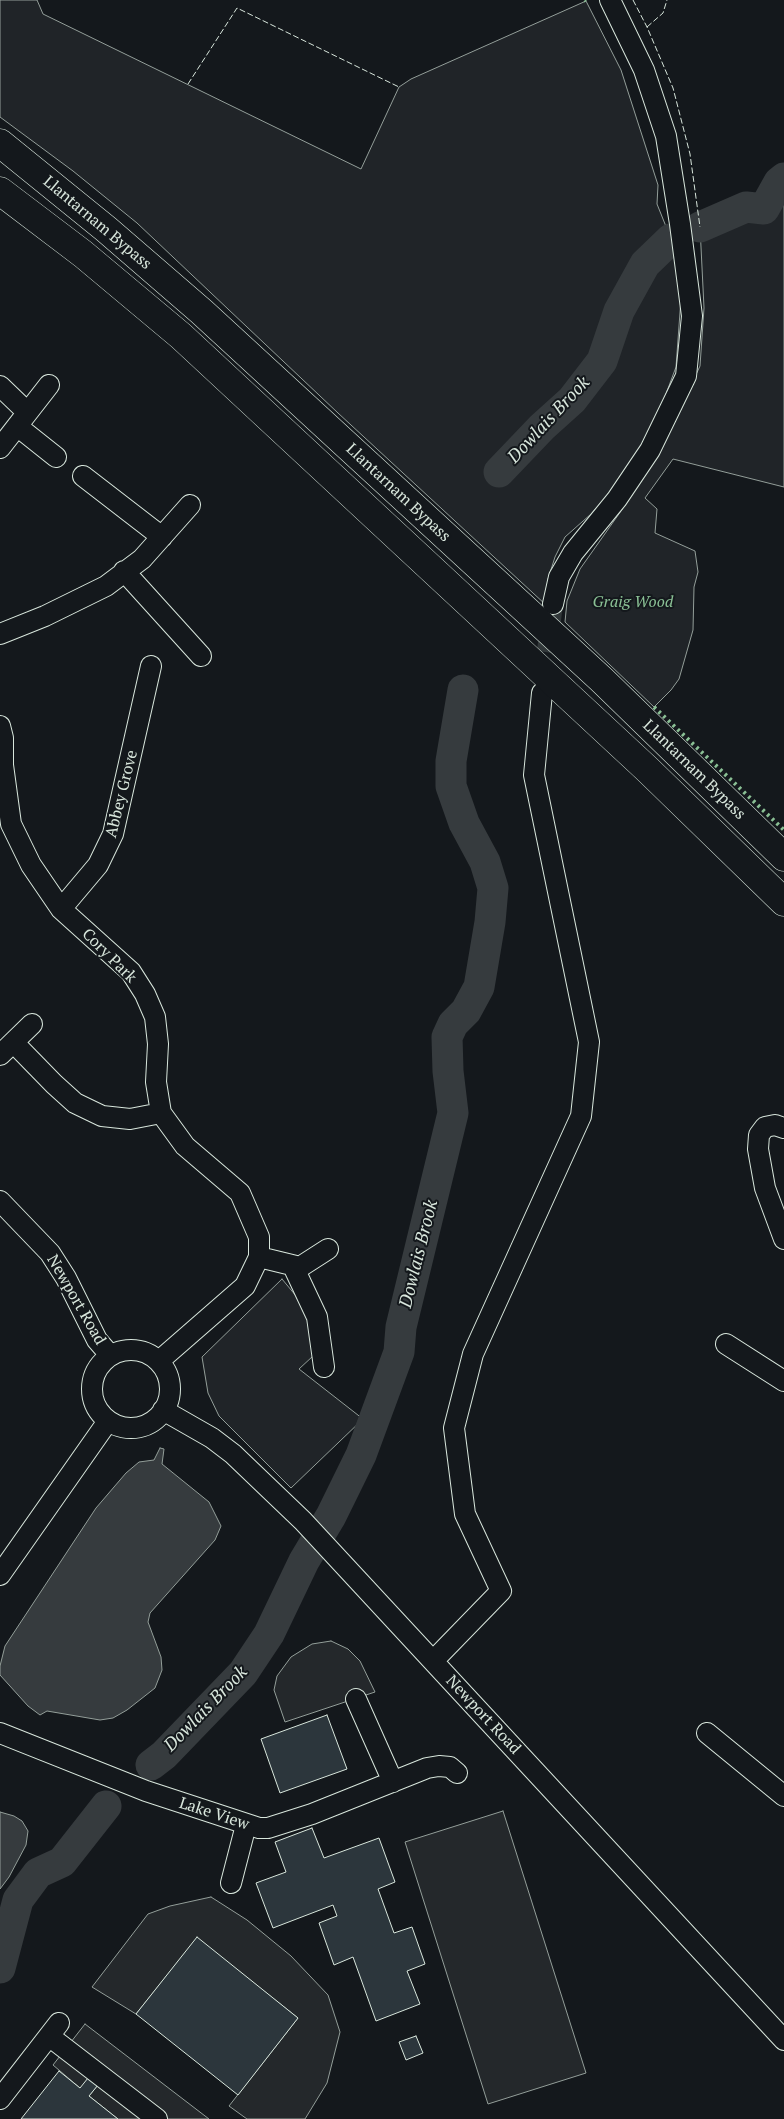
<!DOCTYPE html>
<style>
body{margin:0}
canvas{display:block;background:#14181c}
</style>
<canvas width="784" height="2119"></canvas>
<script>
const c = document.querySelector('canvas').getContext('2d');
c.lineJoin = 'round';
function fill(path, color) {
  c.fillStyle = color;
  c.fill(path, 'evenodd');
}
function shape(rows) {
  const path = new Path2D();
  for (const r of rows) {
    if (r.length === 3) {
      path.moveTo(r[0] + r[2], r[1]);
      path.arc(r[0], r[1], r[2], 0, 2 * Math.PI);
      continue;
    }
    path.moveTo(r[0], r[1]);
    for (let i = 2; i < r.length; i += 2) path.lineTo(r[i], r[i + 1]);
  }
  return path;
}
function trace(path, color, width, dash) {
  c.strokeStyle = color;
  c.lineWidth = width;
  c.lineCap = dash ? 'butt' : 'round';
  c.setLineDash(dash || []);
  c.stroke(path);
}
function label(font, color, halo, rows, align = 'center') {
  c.font = font + ' "PT Serif",serif';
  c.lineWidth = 4;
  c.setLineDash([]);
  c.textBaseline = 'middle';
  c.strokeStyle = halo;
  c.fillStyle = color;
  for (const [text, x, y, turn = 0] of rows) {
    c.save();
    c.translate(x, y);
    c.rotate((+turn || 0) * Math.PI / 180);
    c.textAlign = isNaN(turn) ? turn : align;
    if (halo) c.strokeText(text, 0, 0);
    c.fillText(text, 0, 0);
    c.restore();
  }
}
const green = shape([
 [0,0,37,0,43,14,361,169,399,87,411,79,586,1,621,70,658,185,657,204,671,239,682,285,676,367,654,426,619,482,591,514,565,537,555,557,548,579,546,605,338,413,137,223,73,171,0,117,0,0],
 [784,178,784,487,673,459,645,498,657,509,655,533,695,551,698,572,694,587,693,630,679,679,671,690,654,707,565,622,567,601,580,569,621,511,664,443,700,366,704,308,700,227,746,207,764,209,779,182,784,178],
 [282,1279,306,1308,313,1356,299,1369,363,1419,291,1488,219,1416,208,1393,202,1357,282,1279]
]);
fill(green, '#202428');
trace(green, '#939e99', 1);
const parking = shape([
 [331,1641,348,1649,360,1661,375,1692,285,1722,274,1690,277,1676,291,1657,312,1644,331,1641],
 [503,1811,586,2073,488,2104,405,1842,503,1811],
 [211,1897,247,1920,291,1956,328,1995,340,2032,327,2083,305,2119,247,2119,229,2106,298,2018,197,1938,136,2014,92,1987,148,1914,170,1906,211,1897],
 [85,2024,209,2119,118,2119,89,2096,97,2086,80,2088,53,2065,85,2024]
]);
fill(parking, '#24282b');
trace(parking, '#939e99', 1);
const water = shape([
 [160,1448,164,1449,162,1464,209,1502,221,1526,215,1540,150,1613,148,1622,161,1657,162,1670,155,1688,127,1710,113,1718,100,1720,47,1711,40,1715,28,1706,0,1675,0,1666,5,1646,96,1508,126,1473,139,1462,154,1460,160,1448],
 [0,1812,14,1816,22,1821,28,1831,26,1845,9,1877,0,1889,0,1812]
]);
fill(water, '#363b3e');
trace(water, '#939e99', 1);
trace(shape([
 [700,227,746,207,764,209,779,182,784,178],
 [499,472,542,427,572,400,602,361,619,311,645,264,671,239],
 [151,1765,164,1755,243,1673,269,1634,304,1561,331,1516,361,1455,399,1352,401,1327,453,1113,448,1071,447,1037,453,1024,466,1011,479,987,490,922,493,888,485,862,464,823,451,786,451,761,463,690],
 [0,1968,18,1900,38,1873,62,1862,106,1806]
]), '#363b3e', 31);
const building = shape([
 [327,1715,347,1769,280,1793,261,1739,327,1715],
 [312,1828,324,1858,379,1838,395,1882,378,1889,394,1933,412,1927,425,1964,407,1971,420,2004,376,2021,353,1957,334,1965,319,1923,337,1916,333,1905,273,1928,256,1883,286,1872,275,1842,312,1828],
 [197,1937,298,2018,238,2095,136,2014,197,1937],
 [416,2036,423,2053,406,2060,399,2042,416,2036],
 [59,2071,80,2088,88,2078,98,2085,89,2096,118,2119,21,2119,59,2071]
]);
fill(building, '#2c363c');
trace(building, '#d8e6dc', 1);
trace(shape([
 [543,682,553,604]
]), '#313739', 20, [20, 10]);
const minor = shape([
 [0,386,27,412],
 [17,426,56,457],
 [0,448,49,385],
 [83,476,162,537],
 [124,571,201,656],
 [553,604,559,577,573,553,617,499,650,450,686,376,692,316,680,224,666,136,644,70,610,0],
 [0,634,45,616,106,586,142,559,190,505],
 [0,726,3,738,3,765,11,824,31,865,61,909,131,972,145,994,155,1017,158,1044,156,1082,161,1113,185,1146,240,1193,259,1237,259,1257,245,1286,159,1361],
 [61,909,98,865,113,834,151,666],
 [14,1043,54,1084,75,1103,102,1116,130,1119,161,1113],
 [0,1055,32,1024],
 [784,1128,775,1125,765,1127,759,1135,758,1149,765,1188,784,1239],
 [0,1201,50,1253,66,1278,97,1340,110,1355],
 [259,1257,300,1267,328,1249],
 [293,1266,317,1317,324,1367],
 [726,1344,784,1381],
 [131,1389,39],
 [163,1410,212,1438,233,1454,303,1521,784,2040],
 [0,1575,108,1421],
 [433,1661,501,1591,465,1514,454,1428,473,1354,581,1116,589,1042,534,775,542,693],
 [356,1699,393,1782],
 [0,1733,146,1791,259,1828,268,1828,312,1814,427,1768,439,1766,450,1767,457,1773],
 [707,1733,784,1796],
 [231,1883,246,1825],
 [49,2036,157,2119],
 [0,2099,59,2023]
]);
const highway = shape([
 [0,143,106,229,202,312,602,680,784,857],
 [0,191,83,254,181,336,647,769,784,902]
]);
trace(minor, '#d8e6dc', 22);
trace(highway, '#d8e6dc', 29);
trace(minor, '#14181c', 20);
trace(highway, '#14181c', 28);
trace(shape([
 [585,0,586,1],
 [654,707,784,830]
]), '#8ac095', 4, [2.5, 4]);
trace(shape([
 [633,0,647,27,673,88,690,154,700,227],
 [647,27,663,13,667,0],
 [188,84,237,8,399,87]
]), '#d8e6dc', 1, [6, 2.5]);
label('16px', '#d8e6dc', '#14181c', [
 ["Llantarnam Bypass",97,223,40],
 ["Llantarnam Bypass",398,493,43],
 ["Llantarnam Bypass",694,770,44],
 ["Abbey Grove",122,794,-76],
 ["Cory Park",109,956,45],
 ["Newport Road",76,1300,60],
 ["Newport Road",483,1715,47],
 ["Lake View",214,1814,18]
]);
label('italic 16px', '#8ac095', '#14181c', [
 ["Graig Wood",633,602]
]);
label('italic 18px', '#d8e6dc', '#14181c', [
 ["Dowlais Brook",549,420,-47],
 ["Dowlais Brook",419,1254,-76],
 ["Dowlais Brook",206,1709,-46]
]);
</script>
